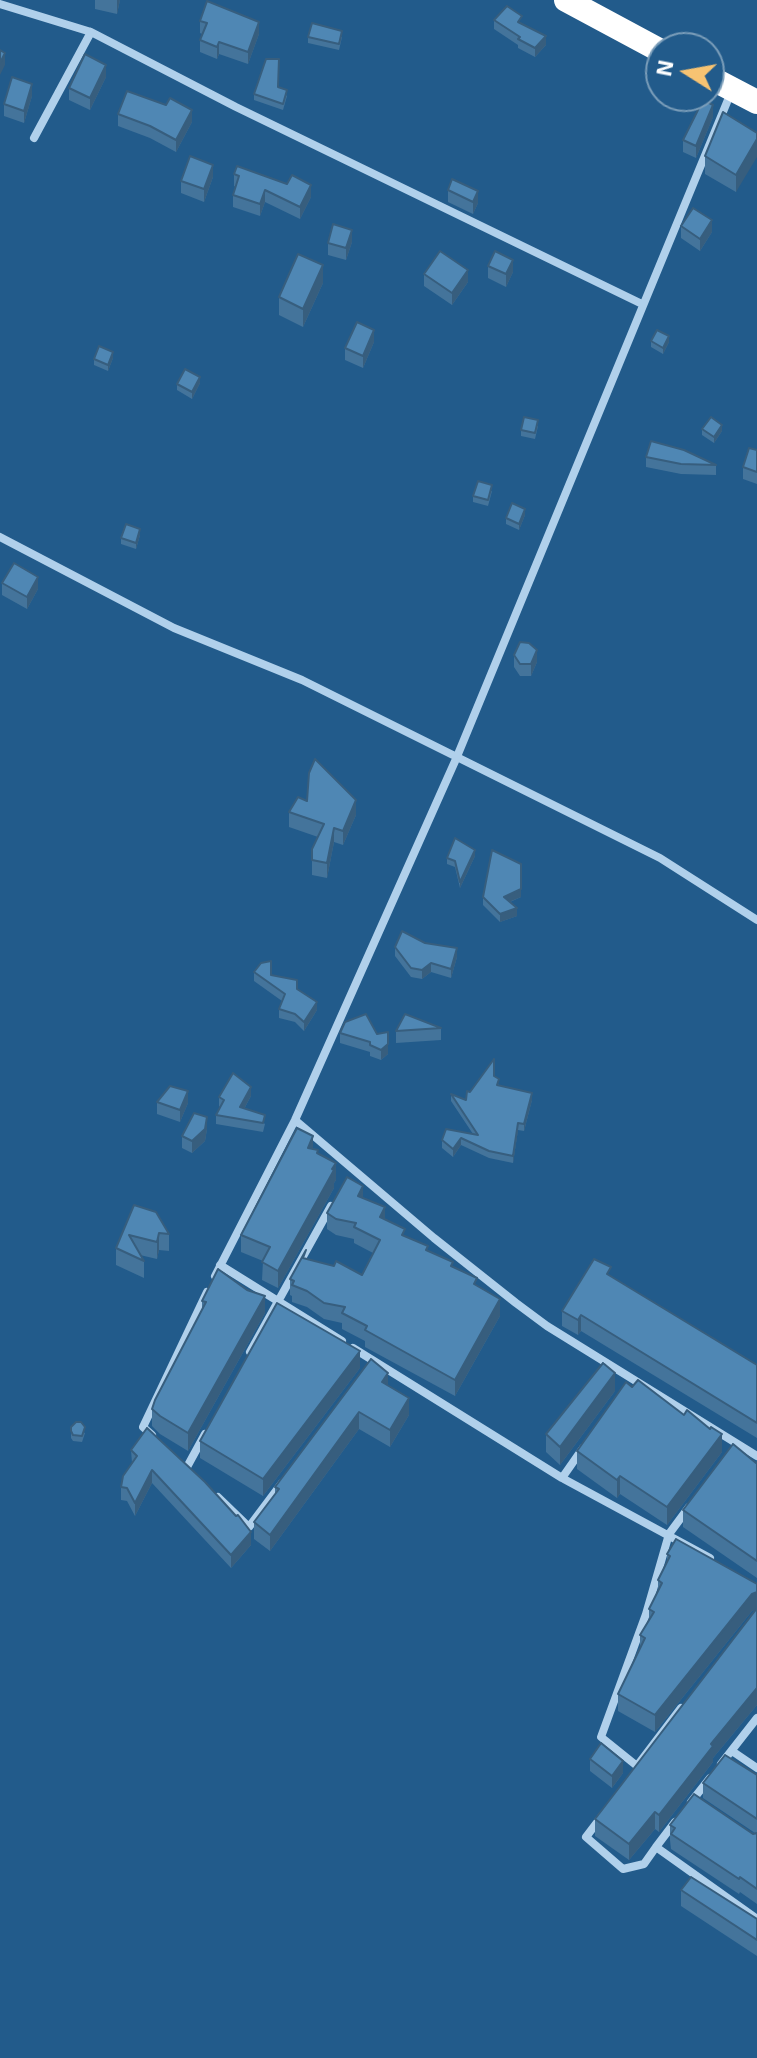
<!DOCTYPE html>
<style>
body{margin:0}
#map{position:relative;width:757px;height:2058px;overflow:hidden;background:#225b8b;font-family:"Exo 2",sans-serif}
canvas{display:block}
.north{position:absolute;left:645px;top:32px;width:80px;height:80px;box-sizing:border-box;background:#225b8b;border:2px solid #7a9db9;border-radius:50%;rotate:281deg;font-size:22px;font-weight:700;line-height:32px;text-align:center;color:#fff}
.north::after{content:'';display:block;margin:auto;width:28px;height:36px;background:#f7c372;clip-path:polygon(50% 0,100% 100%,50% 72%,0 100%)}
</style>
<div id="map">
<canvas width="757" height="2058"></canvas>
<div class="north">N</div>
</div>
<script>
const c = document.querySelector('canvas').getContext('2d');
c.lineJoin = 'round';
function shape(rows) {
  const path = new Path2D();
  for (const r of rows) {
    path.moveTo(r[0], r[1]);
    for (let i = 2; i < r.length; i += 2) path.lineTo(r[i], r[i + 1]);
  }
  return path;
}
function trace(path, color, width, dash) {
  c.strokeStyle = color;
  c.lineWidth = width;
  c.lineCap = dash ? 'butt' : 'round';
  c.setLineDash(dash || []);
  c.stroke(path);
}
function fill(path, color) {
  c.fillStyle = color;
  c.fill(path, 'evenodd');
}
trace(shape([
 [0,4,91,32,236,107,642,304],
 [34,138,91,32],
 [0,537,174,628,302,680,660,858,757,920],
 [295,1120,434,1238,516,1303,547,1326,757,1456],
 [220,1265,342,1341],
 [215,1276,295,1120,456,759,732,90],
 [353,1348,562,1478,710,1558],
 [250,1352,331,1206],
 [152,1435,143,1427,207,1292],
 [187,1467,205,1434],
 [562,1478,583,1448],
 [218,1497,249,1527,282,1483],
 [681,1708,637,1766,601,1737,646,1614,669,1534,689,1507],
 [732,1751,757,1768],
 [721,1764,757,1718],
 [691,1802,710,1778],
 [602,1816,586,1837,623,1869,644,1864,656,1847],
 [675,1822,656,1847,757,1919]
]), '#b0d0eb', 8);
trace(shape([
 [566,0,661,51],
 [709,77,757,102]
]), '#fff', 24);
fill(shape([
 [95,0,120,0,117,14,95,9],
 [494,20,522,25,546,45,535,57,518,48,518,45,494,29],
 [200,21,259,34,248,64,219,54,217,59,200,52,200,40,202,34,200,33],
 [308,37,342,37,339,50,308,43],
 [106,77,90,110,69,100,69,88],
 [278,87,287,96,283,110,254,100,254,94],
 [32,96,24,123,4,116,4,104],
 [118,114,192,122,176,152,150,138,118,126],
 [713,117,696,158,683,152,683,140],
 [757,133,736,192,705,174,705,156],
 [234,174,311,197,300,219,265,202,260,216,233,207,233,195,236,187,234,186],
 [213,177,204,202,181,193,181,181],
 [448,190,478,203,473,214,448,202],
 [681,226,712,232,700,251,681,238],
 [352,242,346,260,328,255,328,243],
 [488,266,513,272,506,287,488,278],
 [424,274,468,282,452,305,424,286],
 [323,283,303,327,279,315,279,297],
 [651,341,669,342,663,354,651,347],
 [374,342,363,368,345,360,345,348],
 [113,358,108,371,94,365,94,359],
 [200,383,192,399,177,390,177,384],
 [538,426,535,439,521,436,521,430],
 [702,429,722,431,714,443,702,435],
 [757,450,757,484,743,479,743,467],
 [646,457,716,465,716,475,681,474,646,467],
 [492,491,488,506,473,502,473,496],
 [525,515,519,530,506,524,506,518],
 [140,535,136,549,121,544,121,538],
 [2,583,38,589,27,609,2,595],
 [514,655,537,662,531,676,520,676,514,667],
 [307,801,356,815,343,845,334,842,327,878,312,875,312,849,318,837,289,827,289,812],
 [475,856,460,888,455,867,447,864,447,858],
 [521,864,521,897,510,902,517,916,500,922,483,905,483,897],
 [425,943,457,957,451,978,431,972,422,979,411,977,395,956,395,947],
 [254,972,271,975,297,990,317,1010,304,1031,295,1022,279,1018,279,1009,282,1001,254,981],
 [345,1022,388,1054,381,1060,370,1056,370,1052,340,1043,340,1033],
 [441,1028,441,1040,396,1043,396,1031],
 [494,1076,499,1085,532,1100,524,1131,518,1130,513,1163,489,1158,461,1145,453,1157,442,1148,442,1140,473,1134,451,1101,451,1094,466,1100,470,1092],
 [251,1096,244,1109,265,1124,263,1132,216,1124,216,1115,220,1107,219,1106,219,1097],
 [157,1102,188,1103,180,1122,157,1114],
 [207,1129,205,1141,192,1153,182,1148,182,1136],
 [313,1149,336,1180,334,1183,334,1188,278,1288,262,1280,263,1261,241,1252,241,1235],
 [363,1198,385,1220,405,1237,453,1267,477,1286,500,1316,455,1396,365,1347,365,1341,342,1329,342,1323,324,1319,307,1307,292,1302,292,1296,290,1295,290,1279,306,1259,362,1275,373,1253,354,1243,354,1239,336,1235,327,1229,327,1213],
 [134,1205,169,1234,169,1251,159,1250,157,1259,140,1255,144,1261,144,1278,116,1265,116,1248],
 [611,1276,757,1365,757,1438,581,1331,578,1335,562,1326,562,1311],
 [202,1301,265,1313,188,1451,160,1434,152,1426,152,1409,202,1310],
 [360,1368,263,1496,200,1458,200,1441],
 [388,1386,409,1415,390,1447,359,1429,270,1551,254,1539,254,1522,275,1494,275,1487],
 [615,1391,560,1465,546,1452,546,1434],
 [71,1427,85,1433,82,1442,73,1441,71,1438],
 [131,1450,251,1545,231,1568,152,1483,135,1516,127,1501,121,1500,121,1487,132,1463],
 [577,1451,722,1452,667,1525,620,1494,617,1498,577,1469],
 [757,1462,757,1578,683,1527,683,1510],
 [667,1554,757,1584,757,1705,713,1758,713,1762,659,1832,655,1829,629,1860,595,1836,595,1819,756,1609,752,1611,655,1732,618,1711,618,1694,640,1649,640,1635,649,1619,649,1609,658,1591,658,1580,667,1562],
 [590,1759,623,1773,612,1788,590,1771],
 [757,1775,757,1904,740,1892,739,1894,671,1849,670,1840,670,1825,755,1833,703,1798,703,1783],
 [681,1890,757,1919,757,1956,681,1906]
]), '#44749b');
fill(shape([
 [117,0,120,0,117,14],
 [259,22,259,34,248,64,248,52],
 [546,36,546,45,535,57,535,48],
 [219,42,219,54,217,59,217,47],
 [5,53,5,65,0,75,0,63],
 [106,65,106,77,90,110,90,98],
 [32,84,32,96,24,123,24,111],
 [713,105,713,117,696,158,696,146],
 [192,110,192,122,176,152,176,140],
 [757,139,757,157,736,192,736,175],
 [213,165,213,177,204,202,204,189],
 [311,185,311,197,300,219,300,207],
 [265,190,265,202,260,216,260,204],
 [478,191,478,203,473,214,473,202],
 [712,220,712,232,700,251,700,239],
 [352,230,352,242,346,260,346,248],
 [513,260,513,272,506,287,506,274],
 [323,265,323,283,303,327,303,309],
 [468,270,468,282,452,305,452,293],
 [374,330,374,342,363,368,363,356],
 [669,336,669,342,663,354,663,348],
 [113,352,113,358,108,371,108,365],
 [200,377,200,383,192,399,192,392],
 [722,425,722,431,714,443,714,437],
 [525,509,525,515,519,530,519,524],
 [140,529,140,535,136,549,136,543],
 [38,577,38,589,27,609,27,597],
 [537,650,537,662,531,676,531,664],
 [356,800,356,815,343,845,343,831],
 [334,828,334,842,327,878,327,863],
 [475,850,475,856,460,888,460,882],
 [521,889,521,897,504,904,504,897],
 [517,908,517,916,500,922,500,914],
 [457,948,457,957,451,978,451,969],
 [431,963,431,972,422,979,422,970],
 [317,1002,317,1010,304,1031,304,1022],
 [388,1032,388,1054,381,1060,381,1050],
 [251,1087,251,1096,240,1116,240,1107],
 [188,1091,188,1103,180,1122,180,1110],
 [532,1093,532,1100,524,1131,524,1124],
 [207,1117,207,1129,205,1141,192,1153,192,1141],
 [518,1123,518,1130,513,1163,513,1156],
 [313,1136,313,1154,308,1148],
 [461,1138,461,1145,453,1157,453,1149],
 [336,1163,336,1180,334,1183,334,1188,278,1288,278,1271],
 [363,1186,363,1202,358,1196],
 [385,1207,385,1224,380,1217],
 [159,1233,159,1250,157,1259,157,1242],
 [265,1296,265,1313,188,1451,188,1433],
 [500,1299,500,1316,455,1396,455,1380],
 [581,1315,581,1331,578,1335,578,1320],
 [360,1351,360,1368,263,1496,263,1479],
 [388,1373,388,1390,382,1382],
 [615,1373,615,1391,560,1465,560,1447],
 [409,1398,409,1415,390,1447,390,1430],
 [359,1412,359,1429,270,1551,270,1535],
 [722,1434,722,1452,667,1525,667,1507],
 [152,1470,152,1483,135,1516,135,1503],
 [620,1476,620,1494,617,1498,617,1480],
 [251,1532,251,1545,231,1568,231,1555],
 [757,1592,757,1609,752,1611,655,1732,655,1715,752,1594],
 [757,1688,757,1705,713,1758,713,1762,659,1832,659,1815,711,1744],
 [623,1761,623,1773,612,1788,612,1776],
 [655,1812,655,1829,629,1860,629,1844]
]), '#375e7e');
const building = shape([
 [207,1,259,22,248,52,219,42,217,47,200,40,207,23,200,21,207,1],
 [507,6,522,16,518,22,546,36,535,48,518,39,520,37,494,20,507,6],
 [312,23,342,31,339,44,308,37,312,23],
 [0,50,5,53,0,63,0,50],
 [85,54,106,65,90,98,69,88,85,54],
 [266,59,279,59,278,87,287,90,283,104,254,94,266,59],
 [12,77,32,84,24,111,4,104,12,77],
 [127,91,166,105,170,98,192,110,176,140,150,126,118,114,127,91],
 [703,100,713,105,696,146,683,140,703,100],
 [723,112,757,133,757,139,736,175,705,156,723,112],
 [190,156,213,165,204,189,181,181,190,156],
 [237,166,287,184,292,175,311,185,300,207,265,190,260,204,233,195,239,176,234,174,237,166],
 [452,179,478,191,473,202,448,190,452,179],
 [693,208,712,220,700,239,681,226,693,208],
 [333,224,352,230,346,248,328,243,333,224],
 [440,251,468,270,452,293,424,274,440,251],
 [495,251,513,260,506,274,488,266,495,251],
 [298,254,323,265,303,309,279,297,298,254],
 [357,322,374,330,363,356,345,348,357,322],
 [657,330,669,336,663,348,651,341,657,330],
 [99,346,113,352,108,365,94,359,99,346],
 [185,369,200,377,192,392,177,384,185,369],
 [524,417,538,420,535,433,521,430,524,417],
 [711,417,722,425,714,437,702,429,711,417],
 [651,441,684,450,716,465,681,464,646,457,651,441],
 [749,448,757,450,757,472,743,467,749,448],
 [478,481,492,485,488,500,473,496,478,481],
 [512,503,525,509,519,524,506,518,512,503],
 [126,524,140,529,136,543,121,538,126,524],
 [14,563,38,577,27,597,2,583,14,563],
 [520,642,529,643,537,650,531,664,520,664,514,655,520,642],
 [315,759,356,800,343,831,334,828,327,863,312,860,312,849,324,824,289,812,298,797,307,801,309,773,315,759],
 [455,838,475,850,460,882,455,861,447,858,455,838],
 [492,850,521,864,521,889,504,897,517,908,500,914,483,897,492,850],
 [402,931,425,943,457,948,451,969,431,963,422,970,411,968,395,947,402,931],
 [271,961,271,975,297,980,297,989,317,1002,304,1022,295,1014,279,1009,285,994,254,972,261,963,271,961],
 [366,1014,377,1034,388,1032,388,1044,381,1050,370,1045,370,1042,340,1033,345,1022,366,1014],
 [405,1014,441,1028,396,1031,405,1014],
 [494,1059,494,1076,499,1079,497,1085,532,1093,524,1124,518,1123,513,1156,489,1151,461,1138,453,1149,442,1140,446,1129,478,1135,451,1094,466,1100,467,1091,470,1092,494,1059],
 [233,1073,251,1087,240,1107,265,1115,263,1123,216,1115,224,1100,219,1097,233,1073],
 [170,1086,188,1091,180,1110,157,1102,170,1086],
 [194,1113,207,1117,205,1129,192,1141,182,1136,194,1113],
 [297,1128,313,1136,308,1148,318,1150,317,1153,336,1163,332,1169,334,1170,278,1271,262,1262,270,1247,241,1235,297,1128],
 [347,1177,363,1186,358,1196,385,1207,380,1217,405,1229,402,1235,428,1246,426,1250,453,1262,451,1266,477,1278,474,1284,500,1299,455,1380,365,1330,367,1326,342,1313,345,1307,324,1303,307,1291,292,1285,294,1281,290,1279,306,1250,303,1258,334,1266,336,1261,362,1275,380,1240,354,1227,356,1223,336,1219,327,1213,347,1177],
 [134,1205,156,1212,169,1234,159,1233,157,1242,129,1235,144,1261,116,1248,134,1205],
 [594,1259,611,1267,607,1274,757,1365,757,1423,581,1315,578,1320,562,1311,594,1259],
 [218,1269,247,1290,265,1296,188,1433,160,1416,152,1409,155,1400,206,1302,202,1301,218,1269],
 [277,1303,360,1351,263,1479,200,1441,277,1303],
 [371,1359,388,1373,382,1382,409,1398,390,1430,359,1412,270,1535,254,1522,279,1489,275,1487,371,1359],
 [603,1363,615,1373,560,1447,546,1434,603,1363],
 [638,1380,684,1415,687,1410,710,1429,711,1427,722,1434,667,1507,620,1476,617,1480,577,1451,626,1382,632,1387,638,1380],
 [76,1422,81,1422,85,1427,82,1436,73,1435,71,1431,71,1427,76,1422],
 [147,1428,205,1482,236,1516,238,1515,251,1532,231,1555,152,1470,135,1503,127,1488,121,1487,123,1476,137,1456,131,1450,147,1428],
 [733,1444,756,1463,757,1462,757,1561,683,1510,733,1444],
 [676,1539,757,1584,757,1592,752,1594,655,1715,618,1694,645,1638,640,1635,654,1612,649,1609,662,1583,658,1580,670,1556,667,1554,676,1539],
 [757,1608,757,1688,711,1744,713,1746,659,1815,655,1812,629,1844,595,1819,757,1608],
 [601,1743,623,1761,612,1776,590,1759,601,1743],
 [725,1755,757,1775,757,1819,703,1783,725,1755],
 [694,1794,753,1834,757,1833,757,1889,740,1877,739,1879,671,1834,675,1828,670,1825,694,1794],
 [691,1877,757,1919,757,1940,681,1890,691,1877]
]);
fill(building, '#4f87b4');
trace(building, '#375e7e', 2);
</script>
